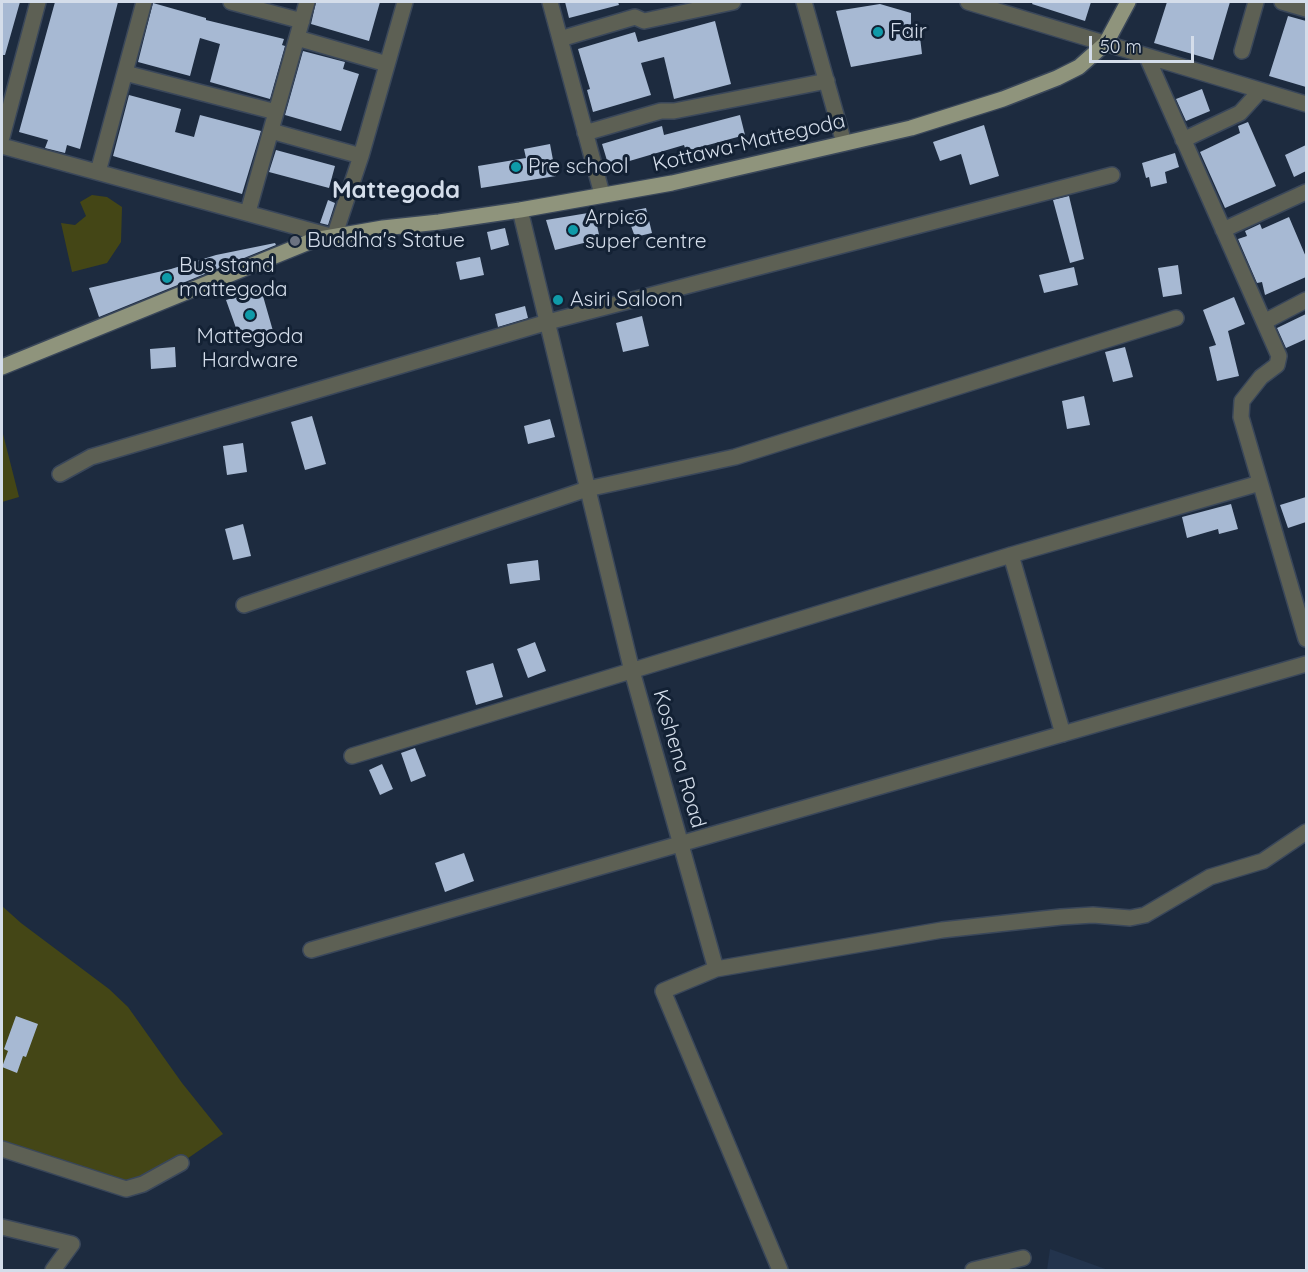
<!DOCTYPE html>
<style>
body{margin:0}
#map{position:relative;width:1308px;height:1272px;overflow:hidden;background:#1d2b3f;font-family:Quicksand,sans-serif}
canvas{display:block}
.frame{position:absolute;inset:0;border:3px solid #d4ddea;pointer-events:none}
.scale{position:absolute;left:1089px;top:36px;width:105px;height:27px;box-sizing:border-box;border:3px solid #d4ddea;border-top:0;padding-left:8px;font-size:18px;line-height:21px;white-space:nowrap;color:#d4ddea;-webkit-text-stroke:4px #132134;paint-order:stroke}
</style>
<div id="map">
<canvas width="1308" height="1272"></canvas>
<div class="frame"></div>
<div class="scale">50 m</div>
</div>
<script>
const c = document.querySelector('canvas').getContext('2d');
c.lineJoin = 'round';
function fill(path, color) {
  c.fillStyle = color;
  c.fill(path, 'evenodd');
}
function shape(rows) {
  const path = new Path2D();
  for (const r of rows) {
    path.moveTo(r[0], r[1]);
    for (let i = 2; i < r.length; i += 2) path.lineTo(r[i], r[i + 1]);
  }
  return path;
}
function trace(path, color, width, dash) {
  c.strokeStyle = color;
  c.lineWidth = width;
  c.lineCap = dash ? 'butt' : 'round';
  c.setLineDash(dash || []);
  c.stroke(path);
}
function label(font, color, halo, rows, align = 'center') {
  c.font = font + ' Quicksand,sans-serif';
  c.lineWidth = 6;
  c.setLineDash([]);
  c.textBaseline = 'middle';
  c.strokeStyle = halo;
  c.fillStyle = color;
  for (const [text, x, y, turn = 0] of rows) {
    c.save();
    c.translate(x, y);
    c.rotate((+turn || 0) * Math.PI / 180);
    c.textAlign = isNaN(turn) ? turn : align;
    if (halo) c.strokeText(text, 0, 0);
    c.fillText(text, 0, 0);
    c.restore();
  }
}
fill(shape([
 [1050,1249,1108,1270,1047,1270]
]), '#23344d');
fill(shape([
 [92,195,107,197,122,207,121,242,107,263,72,272,61,223,75,225,86,216,80,202],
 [3,434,19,497,2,502,2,434],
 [2,906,21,923,109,989,128,1007,182,1083,223,1134,181,1163,126,1189,2,1149]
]), '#444616');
fill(shape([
 [2,2,20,2,5,55,2,55],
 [55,2,118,2,80,149,67,145,65,153,45,148,48,140,19,132],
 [316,2,380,2,369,41,311,24],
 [565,2,618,2,619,5,569,18],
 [1033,2,1091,2,1085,21,1032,4],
 [1167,2,1230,2,1213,60,1154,43],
 [153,3,206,18,206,20,284,39,282,45,285,46,270,99,210,82,220,44,200,38,190,76,138,62],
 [880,4,911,13,911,27,920,37,922,54,851,67,836,11],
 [1288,16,1306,21,1306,87,1269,76],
 [715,21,731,84,674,99,664,57,641,63,651,95,593,112,587,90,590,89,578,49,635,32,638,42],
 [303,51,345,62,343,69,359,74,341,131,285,115],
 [1202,89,1210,111,1186,121,1176,99],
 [129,95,181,109,175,132,194,137,200,115,261,131,242,194,113,156],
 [740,115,745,135,686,151,684,145,609,167,602,144,662,126,664,135],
 [1248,122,1276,186,1225,208,1200,152,1240,133,1238,126],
 [984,125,999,176,970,185,961,154,940,161,933,142],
 [550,144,556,176,481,188,478,166,526,158,524,149],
 [1306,145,1306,171,1294,177,1285,155],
 [276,150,335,166,329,188,269,172],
 [1175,153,1179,167,1165,172,1167,183,1151,187,1149,177,1146,178,1142,163],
 [1069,196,1084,259,1070,263,1053,200],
 [328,200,335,203,328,225,320,223],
 [646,208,652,233,635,237,626,212],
 [594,212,600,239,555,250,546,220],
 [1289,217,1306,257,1306,277,1265,295,1262,282,1257,283,1238,239,1247,236,1245,231,1260,224,1262,229],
 [505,228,509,245,491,250,487,232],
 [275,243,276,245,99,317,89,288,171,269,216,255],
 [480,257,484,275,460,280,456,262],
 [1178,265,1182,294,1163,297,1158,268],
 [1074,267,1078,285,1044,293,1039,275],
 [261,289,273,331,241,342,226,300],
 [1234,297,1245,324,1228,331,1239,376,1217,381,1209,347,1216,345,1203,310],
 [525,306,528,318,498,327,495,314],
 [1306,314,1306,339,1286,348,1277,328],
 [642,316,649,346,623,352,616,323],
 [175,347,176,367,151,369,150,349],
 [1125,347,1133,377,1113,382,1105,352],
 [1084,396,1090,425,1067,429,1062,401],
 [312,416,326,464,305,470,291,422],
 [550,419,555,437,528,444,524,426],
 [243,443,247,472,227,475,223,446],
 [1306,497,1306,522,1288,528,1280,505],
 [1231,504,1238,529,1219,534,1218,529,1187,538,1182,517],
 [243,524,251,556,233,560,225,529],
 [538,560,540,580,510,584,507,564],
 [535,642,546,671,528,678,517,649],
 [493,663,503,697,476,705,466,671],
 [415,748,426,776,411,782,401,753],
 [382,764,393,789,380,795,369,770],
 [464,853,474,881,445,892,435,863],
 [16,1016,38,1024,26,1057,23,1056,17,1073,2,1067,8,1051,4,1049]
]), '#a7b9d3');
const minor = shape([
 [231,2,302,21],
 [550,2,602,194],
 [804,2,844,143],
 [968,2,1306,104],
 [1282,2,1306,9],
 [297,38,387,64],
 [560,39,635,17,644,21,733,2],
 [1242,51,1256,2],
 [1147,57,1279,356,1277,365,1261,377,1242,401,1241,417,1306,639],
 [125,73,276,112],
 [271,131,361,156],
 [585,133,661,111,674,111,827,81],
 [2,137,38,2],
 [1183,140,1240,113,1260,91],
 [2,146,334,237,361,156,405,2],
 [98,172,144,2],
 [520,210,632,671,716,969,663,991,780,1270],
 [248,212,307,2],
 [1223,230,1306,192],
 [1264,322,1306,300],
 [60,474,91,457,548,322,1112,175],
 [1011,555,1063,734],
 [244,605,587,489,735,457,1176,318],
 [352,756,1011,555,1260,483],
 [311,950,1306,664],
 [716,969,942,930,1061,917,1093,915,1130,918,1145,915,1210,877,1263,861,1306,832],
 [2,1149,126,1189,143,1184,181,1163],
 [2,1227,72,1244,53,1270],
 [973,1270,1023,1258]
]);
const major = shape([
 [2,367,314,240,383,228,439,222,520,210,672,183,911,128,1003,99,1057,78,1079,67,1106,43,1128,2]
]);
trace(minor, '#3a475a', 18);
trace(major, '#3a475a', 18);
trace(minor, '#5d6054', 15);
trace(major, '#8f947c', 15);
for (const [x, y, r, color] of [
 [878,32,6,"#0f9aa8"],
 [516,167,6,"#0f9aa8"],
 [573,230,6,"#0f9aa8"],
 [295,241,6,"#6b7280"],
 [167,278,6,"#0f9aa8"],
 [558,300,6,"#0f9aa8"],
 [250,315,6,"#0f9aa8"]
]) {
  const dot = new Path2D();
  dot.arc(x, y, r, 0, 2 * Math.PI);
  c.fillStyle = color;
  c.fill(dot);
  trace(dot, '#132134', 2);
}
label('21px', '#d4ddea', '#132134', [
 ["Fair",890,32],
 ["Pre school",528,167],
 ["Arpico",585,218],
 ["super centre",585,242],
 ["Buddha's Statue",307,241],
 ["Bus stand",179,266],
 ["mattegoda",179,290],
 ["Asiri Saloon",570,300],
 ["Mattegoda",250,337,"center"],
 ["Hardware",250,361,"center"]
], 'left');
label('21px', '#d4ddea', '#132134', [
 ["Kottawa-Mattegoda",749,143,-13],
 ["Koshena Road",679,759,74]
]);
label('bold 24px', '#d4ddea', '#132134', [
 ["Mattegoda",396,191]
]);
</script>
